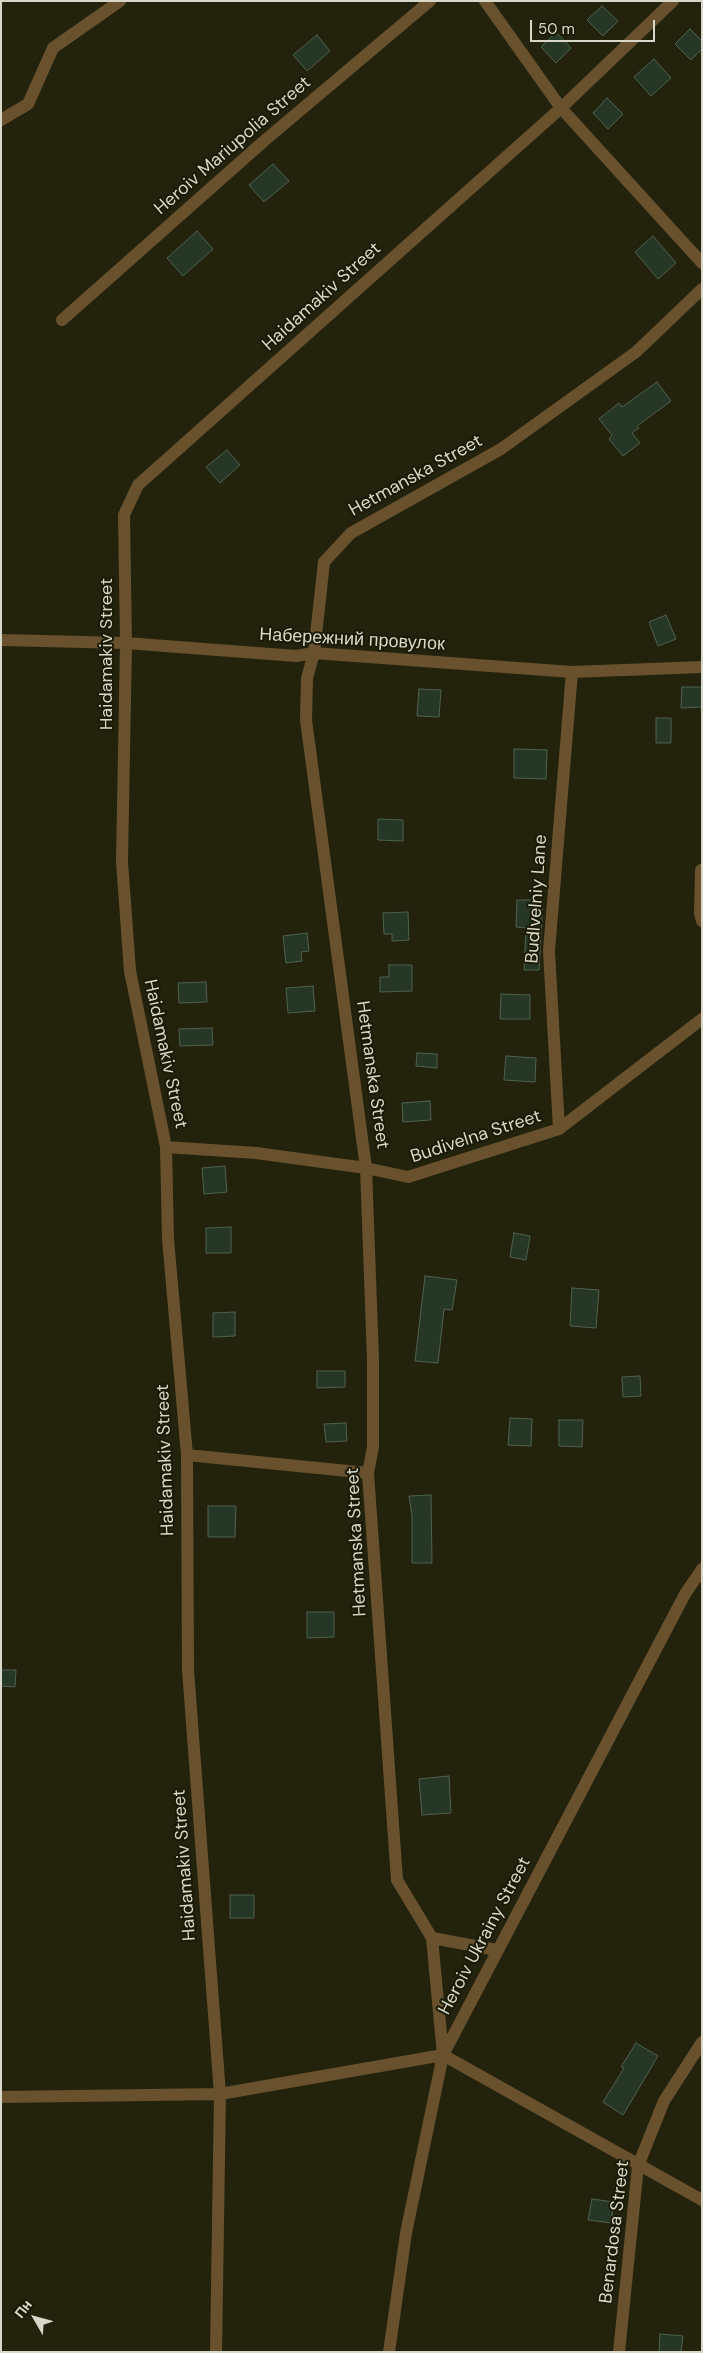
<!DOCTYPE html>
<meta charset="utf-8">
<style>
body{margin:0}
#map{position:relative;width:703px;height:2353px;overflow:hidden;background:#23230d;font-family:"DM Sans",sans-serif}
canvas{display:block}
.frame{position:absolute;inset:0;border:2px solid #d7d8ca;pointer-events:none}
.north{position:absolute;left:10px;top:2293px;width:50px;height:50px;-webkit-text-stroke:4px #1a1a05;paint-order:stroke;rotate:308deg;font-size:14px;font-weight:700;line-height:20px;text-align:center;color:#d7d8ca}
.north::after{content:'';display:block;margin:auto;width:18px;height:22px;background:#d7d8ca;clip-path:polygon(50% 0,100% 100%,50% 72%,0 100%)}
.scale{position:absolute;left:530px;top:20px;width:125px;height:22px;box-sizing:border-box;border:2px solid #d7d8ca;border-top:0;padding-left:6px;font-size:15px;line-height:18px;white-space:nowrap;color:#d7d8ca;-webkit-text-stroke:4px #1a1a05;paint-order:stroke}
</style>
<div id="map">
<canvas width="703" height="2353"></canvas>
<div class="frame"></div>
<div class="north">Пн</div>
<div class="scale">50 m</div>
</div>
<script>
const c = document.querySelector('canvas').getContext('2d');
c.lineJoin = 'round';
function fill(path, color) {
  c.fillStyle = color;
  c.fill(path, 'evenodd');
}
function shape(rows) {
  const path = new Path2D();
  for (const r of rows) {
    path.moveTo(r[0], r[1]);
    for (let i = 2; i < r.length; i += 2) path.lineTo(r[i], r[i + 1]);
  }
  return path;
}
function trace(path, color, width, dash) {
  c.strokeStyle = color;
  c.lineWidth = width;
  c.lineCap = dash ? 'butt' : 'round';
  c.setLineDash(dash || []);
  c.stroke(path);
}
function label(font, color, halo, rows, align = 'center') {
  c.font = font + ' "DM Sans",sans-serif';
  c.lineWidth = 4;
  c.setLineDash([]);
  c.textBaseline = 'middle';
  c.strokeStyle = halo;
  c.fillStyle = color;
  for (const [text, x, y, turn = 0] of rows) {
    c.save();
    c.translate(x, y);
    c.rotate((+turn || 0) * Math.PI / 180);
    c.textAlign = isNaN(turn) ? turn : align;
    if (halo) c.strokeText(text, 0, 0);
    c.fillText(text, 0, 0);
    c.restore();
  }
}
const building = shape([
 [602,6,618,21,603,36,587,20,602,6],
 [690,29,702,41,702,49,691,60,675,44,690,29],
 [556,32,571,48,556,63,541,47,556,32],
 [317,35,330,51,307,71,293,55,317,35],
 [654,59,671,78,651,96,634,77,654,59],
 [607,98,623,114,608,129,593,113,607,98],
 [273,164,289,181,264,202,249,185,273,164],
 [197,231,213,249,183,276,167,258,197,231],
 [653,236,676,263,658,279,635,252,653,236],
 [657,382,671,401,637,426,639,428,632,433,640,443,623,456,609,439,612,435,599,419,619,403,622,407,657,382],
 [227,450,240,465,220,483,206,467,227,450],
 [666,615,676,639,658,646,649,622,666,615],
 [682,687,702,687,702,707,681,708,682,687],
 [419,689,441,690,439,717,417,716,419,689],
 [656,718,671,718,671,743,656,743,656,718],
 [514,749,547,750,546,779,514,778,514,749],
 [378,819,403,820,403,841,378,840,378,819],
 [517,900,543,900,539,970,524,970,526,928,516,927,517,900],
 [408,912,409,940,392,941,392,934,384,934,383,913,408,912],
 [307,933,309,951,301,952,302,961,286,963,283,936,307,933],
 [389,965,412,965,412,991,380,992,380,977,389,977,389,965],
 [206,982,207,1002,179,1003,178,983,206,982],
 [313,986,315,1011,288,1013,286,988,313,986],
 [501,994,530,995,530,1019,500,1019,501,994],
 [212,1028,213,1045,180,1046,179,1029,212,1028],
 [417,1053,437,1054,437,1068,416,1066,417,1053],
 [506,1056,536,1058,535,1082,504,1080,506,1056],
 [430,1101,431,1120,403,1122,402,1103,430,1101],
 [225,1166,227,1192,204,1194,202,1168,225,1166],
 [231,1227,231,1253,206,1253,206,1228,231,1227],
 [514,1233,530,1236,526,1260,510,1257,514,1233],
 [425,1276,457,1280,452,1310,444,1309,438,1363,415,1361,425,1276],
 [572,1288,599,1290,596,1328,570,1326,572,1288],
 [235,1312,235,1336,213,1337,213,1313,235,1312],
 [317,1371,345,1371,345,1387,317,1388,317,1371],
 [640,1376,641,1396,623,1397,622,1377,640,1376],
 [510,1418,532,1419,531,1446,508,1445,510,1418],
 [559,1420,583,1420,582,1447,559,1446,559,1420],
 [346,1423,347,1441,326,1442,324,1424,346,1423],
 [431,1495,432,1563,412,1563,412,1516,409,1496,431,1495],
 [208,1506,236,1506,235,1537,208,1537,208,1506],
 [307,1612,334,1612,334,1637,307,1638,307,1612],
 [1,1670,16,1670,15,1687,1,1686,1,1670],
 [449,1776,451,1813,422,1815,419,1779,449,1776],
 [230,1895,254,1895,254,1918,230,1918,230,1895],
 [636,2043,658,2056,623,2115,603,2102,624,2068,621,2067,636,2043],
 [592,2199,614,2202,611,2223,588,2220,592,2199],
 [660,2334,683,2336,681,2352,659,2352,660,2334]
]);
fill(building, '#273726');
trace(building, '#4f614f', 1);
trace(shape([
 [485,1,561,108,702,263],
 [1,120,28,104,53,48,120,1],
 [62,320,264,141,430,1],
 [1,640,126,643,296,656,314,653,572,672,702,667],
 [701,870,700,913,702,921],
 [559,1129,549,951,572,672],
 [166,1147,256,1153,366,1168,408,1177,559,1129,702,1019],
 [187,1455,368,1473],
 [432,1938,497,1950],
 [443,2055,432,1938,397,1880,368,1473,373,1447,373,1360,366,1168,306,720,307,678,314,653,324,562,351,533,501,449,636,352,702,289],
 [443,2055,702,2200],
 [1,2097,220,2094,443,2055],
 [216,2352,220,2094,188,1670,187,1455,168,1239,166,1147,130,971,122,862,126,643,124,515,138,485,561,108,673,1],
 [389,2352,406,2233,443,2055,685,1594,702,1569],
 [619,2352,638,2166,664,2101,702,2042]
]), '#69512e', 12);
label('18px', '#d7d8ca', '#1a1a05', [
 ["Heroiv Mariupolia Street",233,146,-41],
 ["Haidamakiv Street",322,297,-42],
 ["Hetmanska Street",416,476,-29],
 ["Набережний провулок",352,640,3],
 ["Haidamakiv Street",107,654,-90],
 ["BudIvelniy Lane",537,899,-86],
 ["Haidamakiv Street",165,1054,78],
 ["Hetmanska Street",372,1075,82],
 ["Budivelna Street",476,1137,-18],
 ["Haidamakiv Street",166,1460,-92],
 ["Hetmanska Street",357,1542,-93],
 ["Haidamakiv Street",185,1865,-94],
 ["Heroiv Ukrainy Street",485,1936,-62],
 ["Benardosa Street",615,2232,-83]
]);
</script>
